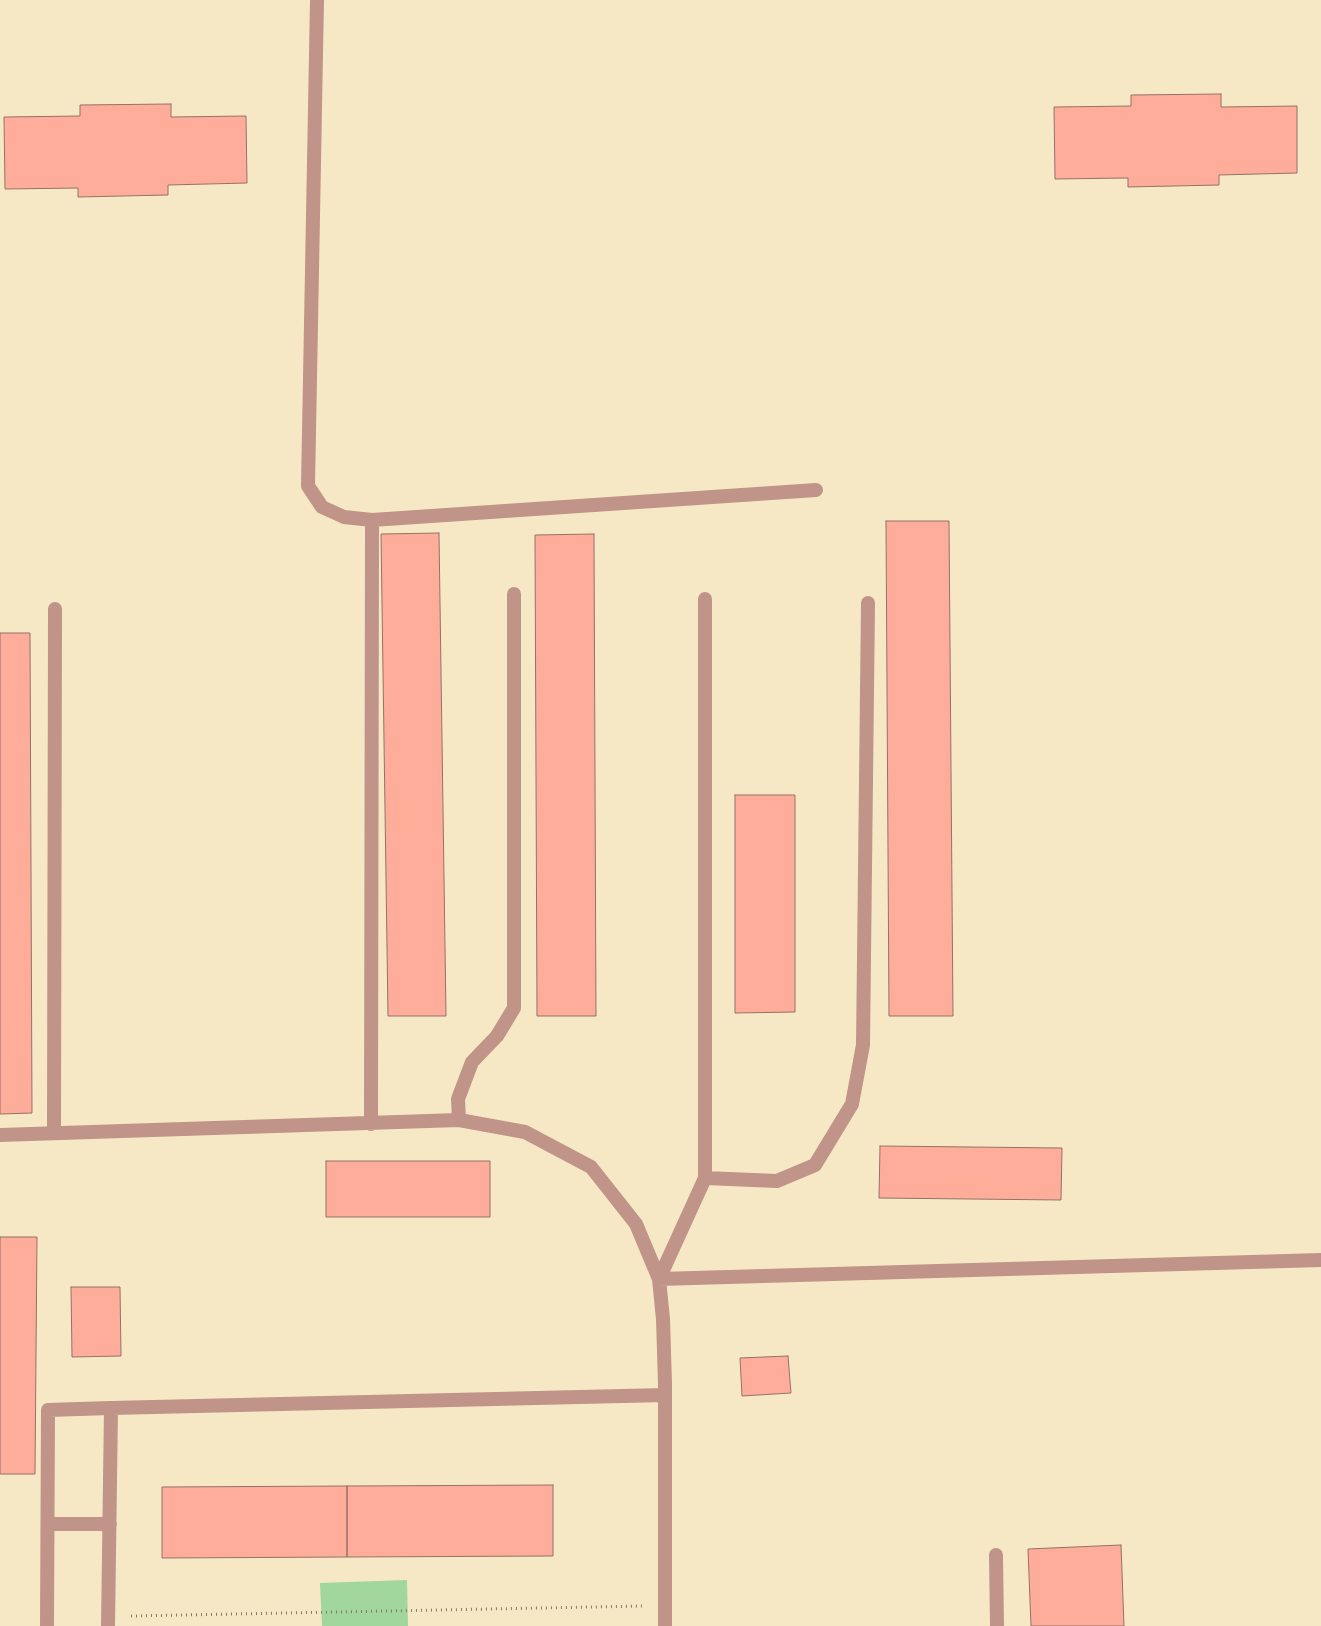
<!DOCTYPE html>
<style>
body{margin:0}
canvas{display:block;background:#f6e8c5}
</style>
<canvas width="1321" height="1626"></canvas>
<script>
const c = document.querySelector('canvas').getContext('2d');
c.lineJoin = 'round';
function fill(path, color) {
  c.fillStyle = color;
  c.fill(path, 'evenodd');
}
function shape(rows) {
  const path = new Path2D();
  for (const r of rows) {
    path.moveTo(r[0], r[1]);
    for (let i = 2; i < r.length; i += 2) path.lineTo(r[i], r[i + 1]);
  }
  return path;
}
function trace(path, color, width, dash) {
  c.strokeStyle = color;
  c.lineWidth = width;
  c.lineCap = dash ? 'butt' : 'round';
  c.setLineDash(dash || []);
  c.stroke(path);
}
fill(shape([
 [407,1580,408,1626,322,1626,320,1583]
]), '#a1d69c');
const building = shape([
 [1221,94,1221,107,1297,106,1297,173,1219,175,1219,185,1128,187,1128,178,1055,179,1054,107,1131,106,1131,95,1221,94],
 [171,104,171,117,246,116,247,183,168,185,168,195,78,197,78,188,5,189,4,117,80,116,80,105,171,104],
 [886,521,949,521,953,1016,889,1016,886,521],
 [439,533,446,1016,388,1016,381,534,439,533],
 [594,534,596,1016,537,1016,535,535,594,534],
 [0,633,30,633,32,1113,0,1114,0,633],
 [735,795,795,795,795,1012,735,1013,735,795],
 [880,1146,1062,1148,1061,1200,879,1198,880,1146],
 [326,1161,490,1161,490,1217,326,1217,326,1161],
 [0,1237,37,1237,35,1474,0,1474,0,1237],
 [71,1287,120,1287,121,1356,72,1357,71,1287],
 [788,1356,791,1393,742,1396,740,1358,788,1356],
 [553,1485,553,1556,347,1557,347,1486,553,1485],
 [347,1486,347,1557,162,1558,162,1487,347,1486],
 [1121,1545,1124,1626,1031,1626,1028,1549,1121,1545]
]);
fill(building, '#fdad9a');
trace(building, '#957168', 1);
trace(shape([
 [131,1616,643,1606]
]), '#847b64', 3, [1, 4]);
trace(shape([
 [317,0,308,486,322,507,344,517,372,520,816,490],
 [705,599,705,1178,659,1279,1321,1260],
 [459,1120,458,1099,472,1062,497,1036,514,1008,514,594],
 [371,1124,372,520],
 [54,1133,55,609],
 [0,1135,459,1120,525,1132,591,1167,636,1224,659,1279,663,1319,665,1384],
 [705,1178,777,1181,815,1165,852,1104,863,1045,868,603],
 [996,1555,997,1626]
]), '#c09489', 14);
trace(shape([
 [665,1384,665,1626],
 [48,1524,110,1524],
 [47,1626,48,1410,111,1408],
 [108,1626,111,1408,665,1395]
]), '#c09489', 14);
</script>
